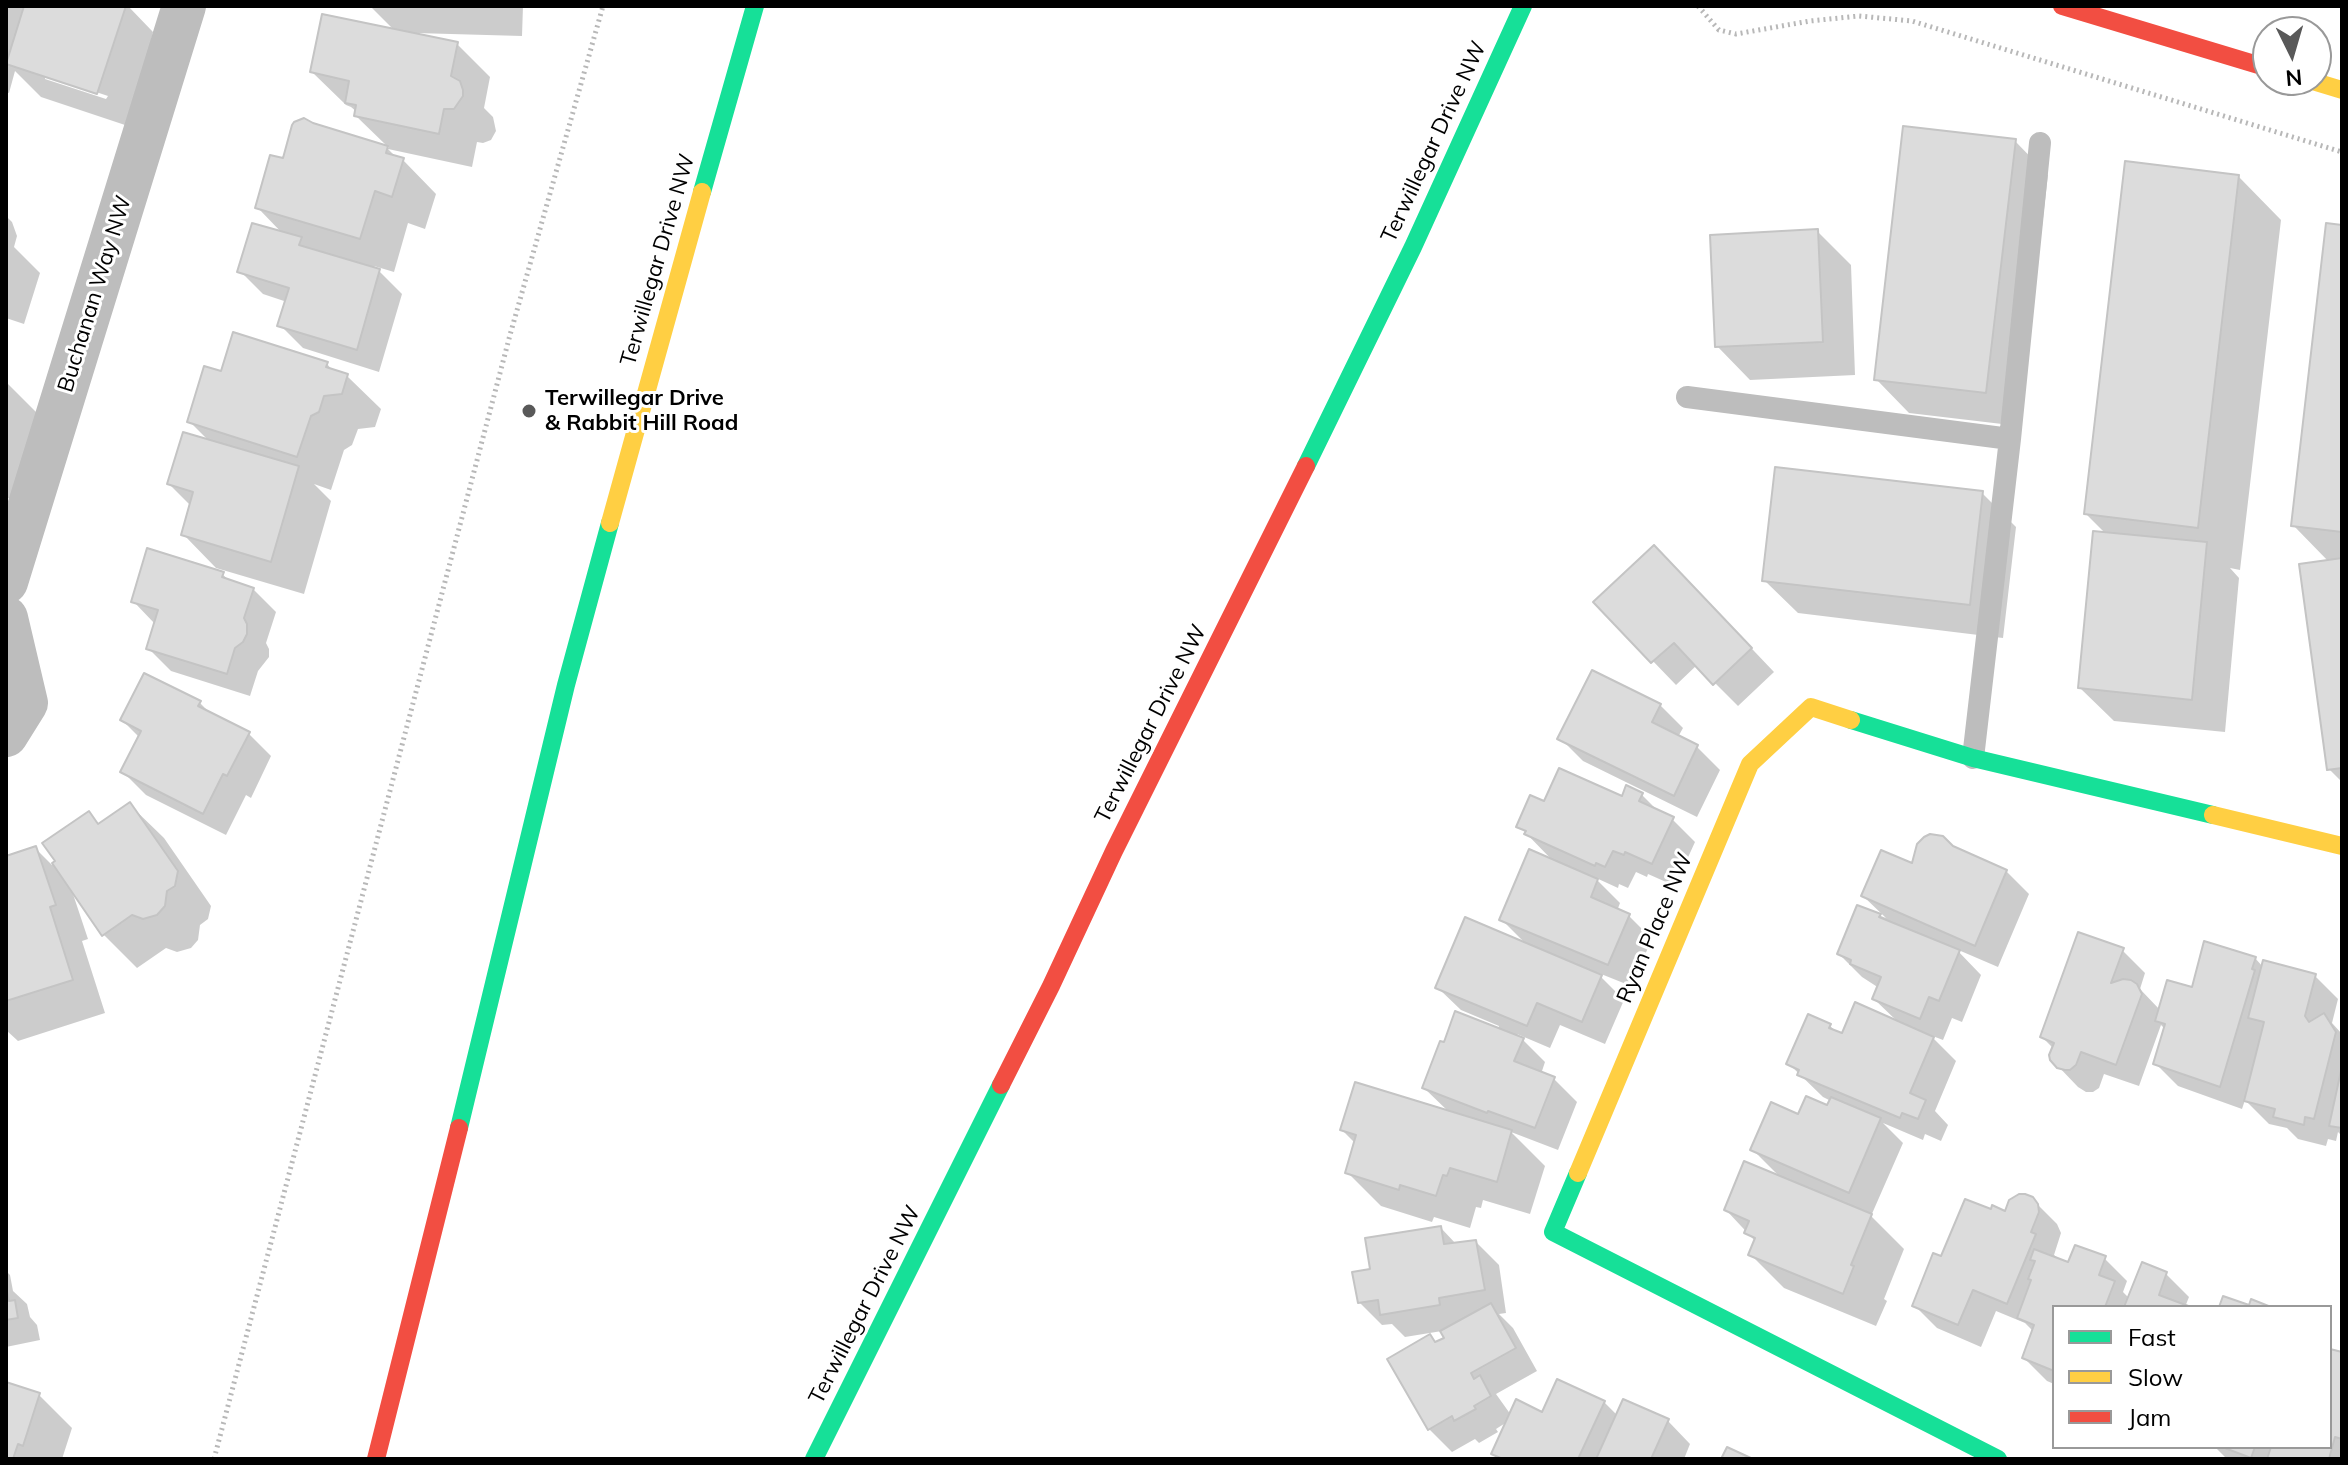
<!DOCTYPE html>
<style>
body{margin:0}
#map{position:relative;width:2348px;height:1465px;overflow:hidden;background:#fff;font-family:Mulish,sans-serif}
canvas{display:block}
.frame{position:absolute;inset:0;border:8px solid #000;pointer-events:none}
.legend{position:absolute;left:2052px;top:1305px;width:280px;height:144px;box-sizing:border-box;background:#fff;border:2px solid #999;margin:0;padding:10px 14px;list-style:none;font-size:24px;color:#000}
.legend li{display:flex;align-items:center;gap:16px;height:40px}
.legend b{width:40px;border:2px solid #999}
.north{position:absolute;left:2252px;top:16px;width:80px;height:80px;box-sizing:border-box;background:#fff;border:2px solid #999;border-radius:50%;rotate:175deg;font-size:22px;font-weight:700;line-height:32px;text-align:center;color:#000}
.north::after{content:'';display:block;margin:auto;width:28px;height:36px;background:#595959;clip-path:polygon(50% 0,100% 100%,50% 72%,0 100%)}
</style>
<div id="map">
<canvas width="2348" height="1465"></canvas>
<div class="frame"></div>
<ul class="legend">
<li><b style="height:10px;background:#16e098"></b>Fast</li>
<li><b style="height:10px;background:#ffcf43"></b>Slow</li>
<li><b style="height:10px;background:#f24e42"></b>Jam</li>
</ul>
<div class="north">N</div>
</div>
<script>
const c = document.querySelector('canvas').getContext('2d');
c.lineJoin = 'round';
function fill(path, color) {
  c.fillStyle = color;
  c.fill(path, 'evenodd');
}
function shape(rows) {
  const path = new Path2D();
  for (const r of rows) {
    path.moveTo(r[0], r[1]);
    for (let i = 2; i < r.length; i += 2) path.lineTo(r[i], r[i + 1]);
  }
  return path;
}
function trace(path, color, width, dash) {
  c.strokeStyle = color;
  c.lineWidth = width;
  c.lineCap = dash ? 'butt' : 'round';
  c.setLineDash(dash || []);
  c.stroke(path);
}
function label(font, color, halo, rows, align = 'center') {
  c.font = font + ' Mulish,sans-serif';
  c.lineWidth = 6;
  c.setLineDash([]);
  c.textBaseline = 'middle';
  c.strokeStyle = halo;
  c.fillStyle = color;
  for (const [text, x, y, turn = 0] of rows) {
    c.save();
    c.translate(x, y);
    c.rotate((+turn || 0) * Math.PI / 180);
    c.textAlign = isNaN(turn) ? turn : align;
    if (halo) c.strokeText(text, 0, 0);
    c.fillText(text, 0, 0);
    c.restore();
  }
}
fill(shape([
 [6,6,128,6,153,32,131,127,41,97,15,71,9,93,6,92],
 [45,75,108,96,106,99,45,79],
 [370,6,523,6,522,36,415,33,414,35,457,44,490,77,484,108,493,117,496,131,491,140,483,143,477,142,472,167,388,149,398,159,403,160,436,194,425,229,408,223,394,272,374,266,402,294,379,372,303,348,280,325,287,302,263,294,240,271,283,234,257,207,284,161,312,125,389,148,356,116,357,112,351,107,346,105,312,72,395,31],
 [2015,141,2048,175,2019,426,1909,413,1876,379],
 [2239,177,2281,220,2240,570,2230,568,2239,578,2225,732,2114,721,2080,688,2107,535,2086,514],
 [6,216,12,222,17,236,14,247,40,273,24,324,6,318],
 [2342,227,2342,782,2329,769,2329,562,2293,525],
 [1817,231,1851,265,1855,375,1750,380,1717,346],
 [327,364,334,372,347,376,381,409,375,427,358,429,352,445,344,450,331,490,314,484,331,501,304,594,216,568,183,534,191,506,169,484,210,442,189,421,222,374],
 [6,382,39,415,12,500,8,498,7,502],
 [1982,493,2016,527,2003,638,1798,613,1764,580],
 [1677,570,1774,672,1738,706,1697,665,1676,685,1596,602],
 [222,574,231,582,253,589,276,612,266,643,269,649,269,657,258,671,250,696,171,671,148,648,155,624,133,601],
 [145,675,200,703,213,716,248,733,271,756,251,798,246,795,226,835,146,795,123,772,140,738,122,720],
 [1660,705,1683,728,1678,737,1697,747,1720,770,1697,817,1583,761,1560,738],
 [1627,788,1642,795,1661,814,1672,819,1695,842,1675,886,1648,874,1647,877,1636,872,1628,888,1619,884,1618,888,1594,877,1620,903,1617,911,1629,916,1652,939,1631,986,1596,972,1624,1000,1605,1044,1560,1025,1550,1048,1517,1034,1545,1062,1541,1074,1554,1079,1577,1102,1558,1150,1511,1132,1545,1166,1530,1214,1483,1200,1481,1208,1476,1207,1470,1228,1434,1217,1432,1222,1381,1206,1347,1172,1356,1144,1342,1130,1450,1113,1424,1088,1498,1030,1499,1026,1461,1010,1438,988,1527,945,1501,919,1554,862,1519,826,1545,803,1623,798],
 [130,805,164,838,211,906,208,919,200,925,198,940,191,948,177,952,166,948,137,968,104,935,72,891,88,939,82,941,105,1013,18,1041,6,1030,6,858,35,848,52,865,58,862,89,814,100,825],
 [1953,848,2006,871,2029,894,1998,967,1956,949,1981,975,1962,1022,1952,1018,1943,1040,1930,1035,1956,1061,1935,1111,1948,1125,1941,1141,1925,1134,1923,1140,1883,1123,1903,1143,1871,1216,1904,1249,1884,1299,1887,1301,1876,1326,1784,1288,1751,1255,1756,1242,1726,1210,1782,1179,1753,1150,1799,1117,1828,1108,1831,1101,1823,1097,1789,1064,1830,1026,1839,1034,1899,1023,1874,999,1879,988,1862,977,1839,954,1858,907,1886,918,1863,896,1914,866],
 [2122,950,2145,973,2140,989,2160,1010,2255,958,2263,967,2315,976,2338,999,2332,1023,2342,1034,2342,1136,2338,1132,2336,1141,2328,1139,2326,1146,2298,1139,2287,1128,2269,1124,2245,1100,2242,1109,2178,1086,2155,1063,2165,1029,2161,1025,2139,1086,2104,1074,2099,1088,2093,1092,2086,1092,2078,1087,2055,1063,2054,1049,2042,1037],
 [2034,1201,2057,1224,2061,1233,2054,1255,2058,1258,2069,1264,2104,1258,2127,1281,2123,1292,2130,1299,2166,1274,2189,1297,2185,1307,2054,1307,2054,1384,2047,1381,2024,1358,2034,1332,2025,1323,1996,1311,1981,1347,1937,1328,1914,1305,1942,1258,1992,1212,2006,1213],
 [1441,1228,1457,1245,1476,1242,1499,1265,1506,1313,1499,1314,1513,1328,1537,1371,1496,1394,1511,1415,1543,1414,1604,1402,1618,1416,1668,1421,1690,1444,1684,1459,1499,1459,1493,1453,1507,1422,1496,1429,1498,1432,1479,1443,1475,1439,1452,1452,1429,1429,1430,1336,1437,1344,1447,1338,1442,1331,1405,1337,1392,1324,1382,1325,1359,1302,1372,1271],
 [6,1271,10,1275,13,1291,27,1304,30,1317,37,1325,40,1340,6,1347],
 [2330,1351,2342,1354,2342,1459,2227,1459,2215,1447,2330,1447],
 [6,1385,39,1395,72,1428,62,1459,6,1459]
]), '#0003');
const building = shape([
 [24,6,126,6,97,94,6,64,24,6],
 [322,14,458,42,451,76,460,81,463,90,463,96,454,109,444,109,439,134,354,116,356,105,345,103,349,81,310,72,322,14],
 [304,118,313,123,388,146,386,153,404,158,392,197,375,191,360,239,255,208,270,155,283,158,292,125,294,122,304,118],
 [1903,126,2016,139,1986,393,1874,380,1903,126],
 [2125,161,2239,175,2198,528,2084,514,2125,161],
 [252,223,302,237,299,245,380,269,357,350,277,326,289,288,237,272,252,223],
 [2326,223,2342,225,2342,532,2291,526,2326,223],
 [1818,229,1823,342,1715,347,1710,235,1818,229],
 [233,332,328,362,326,367,348,374,342,394,324,396,319,412,311,416,297,457,187,422,204,366,221,371,233,332],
 [183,432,299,466,271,562,181,535,193,492,167,484,183,432],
 [1775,467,1983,491,1970,605,1762,581,1775,467],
 [2093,531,2207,542,2192,700,2078,688,2093,531],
 [1654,545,1752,648,1713,685,1674,643,1651,663,1593,602,1654,545],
 [147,548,224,572,222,577,254,588,244,618,247,624,247,634,243,642,235,648,227,674,146,649,158,610,131,602,147,548],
 [2342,558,2342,768,2327,770,2299,564,2342,558],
 [1592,670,1661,704,1652,722,1698,745,1674,796,1557,739,1592,670],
 [144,673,201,701,198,706,250,732,227,776,223,774,203,814,120,772,141,731,120,720,144,673],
 [1559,768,1622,796,1626,785,1643,793,1639,801,1674,817,1652,864,1625,852,1624,855,1613,851,1605,867,1596,863,1595,866,1524,834,1526,831,1516,827,1530,795,1544,801,1559,768],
 [130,802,178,871,175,886,167,891,165,906,157,915,143,919,132,915,102,936,52,863,55,861,42,843,89,811,98,824,130,802],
 [1930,834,1943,836,1953,846,2007,870,1975,946,1861,896,1881,850,1912,863,1917,844,1924,837,1930,834],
 [36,846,56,905,50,907,73,980,6,1001,6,856,36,846],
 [1529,849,1598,879,1591,897,1630,914,1608,965,1499,920,1529,849],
 [1857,905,1881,914,1879,917,1960,950,1939,1001,1929,997,1920,1019,1872,999,1881,977,1850,964,1851,960,1837,954,1857,905],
 [1465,917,1602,975,1582,1022,1537,1003,1527,1026,1435,988,1465,917],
 [2078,932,2124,948,2111,983,2123,979,2131,980,2137,984,2142,994,2116,1065,2081,1052,2076,1065,2070,1070,2065,1070,2057,1068,2050,1060,2049,1055,2054,1043,2040,1037,2078,932],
 [2204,941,2256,957,2252,969,2255,970,2220,1087,2153,1064,2165,1024,2155,1021,2167,980,2192,987,2204,941],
 [2263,960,2316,974,2305,1016,2309,1022,2324,1013,2336,1032,2314,1119,2305,1117,2304,1125,2273,1117,2275,1109,2244,1101,2264,1022,2248,1018,2263,960],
 [1855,1002,1934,1037,1910,1093,1926,1100,1918,1119,1902,1113,1900,1118,1797,1075,1799,1070,1786,1064,1808,1014,1831,1024,1829,1028,1842,1033,1855,1002],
 [1455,1011,1524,1038,1514,1061,1555,1077,1535,1128,1488,1111,1487,1113,1422,1088,1440,1041,1444,1042,1455,1011],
 [2342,1066,2342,1128,2329,1126,2342,1066],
 [1355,1082,1512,1130,1497,1182,1450,1168,1447,1176,1443,1175,1436,1196,1400,1185,1399,1190,1345,1173,1356,1135,1340,1130,1355,1082],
 [1806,1096,1827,1105,1831,1097,1881,1118,1849,1193,1750,1150,1771,1102,1798,1114,1806,1096],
 [1744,1161,1872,1214,1851,1265,1854,1266,1843,1294,1748,1255,1755,1238,1744,1233,1749,1221,1724,1210,1744,1161],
 [2019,1194,2025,1194,2033,1197,2038,1204,2039,1212,2031,1232,2036,1234,2007,1304,1973,1290,1958,1325,1912,1306,1933,1253,1941,1256,1965,1199,1991,1209,1992,1205,2005,1211,2009,1200,2019,1194],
 [1441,1226,1444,1244,1476,1240,1485,1290,1439,1298,1440,1305,1380,1315,1378,1300,1358,1303,1352,1272,1370,1269,1365,1238,1441,1226],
 [2075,1245,2106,1256,2099,1275,2115,1281,2105,1307,2054,1307,2054,1371,2022,1358,2034,1325,2017,1318,2031,1280,2028,1279,2035,1261,2030,1260,2034,1249,2068,1262,2075,1245],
 [2142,1262,2167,1272,2159,1295,2191,1307,2124,1307,2142,1262],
 [6,1286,9,1301,15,1300,18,1318,6,1320,6,1286],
 [2223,1296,2249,1305,2251,1299,2271,1307,2219,1307,2223,1296],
 [1491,1303,1516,1348,1471,1373,1474,1379,1480,1375,1491,1396,1474,1406,1476,1409,1454,1421,1452,1416,1428,1430,1387,1359,1430,1334,1435,1342,1444,1338,1440,1331,1491,1303],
 [2330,1349,2342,1352,2342,1439,2335,1437,2329,1459,2267,1459,2271,1447,2330,1447,2330,1349],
 [1557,1379,1605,1401,1578,1459,1503,1459,1491,1454,1516,1399,1542,1412,1557,1379],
 [6,1382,40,1393,23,1446,18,1444,13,1459,6,1459,6,1382],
 [1623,1399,1669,1419,1651,1459,1596,1459,1623,1399],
 [1727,1447,1753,1459,1721,1459,1727,1447],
 [2222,1447,2255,1447,2251,1458,2222,1447]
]);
fill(building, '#dcdcdc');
trace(building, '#c4c4c4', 2);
trace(shape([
 [1698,6,1719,30,1736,34,1810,21,1859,16,1912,21,2342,152],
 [214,1459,510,335,603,6]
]), '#b8b8b8', 5, [2, 4]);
trace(shape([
 [1687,397,2010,439],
 [1973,758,2010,439,2040,143]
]), '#bdbdbd', 22);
trace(shape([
 [6,582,184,6],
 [6,618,26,703,6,735]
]), '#bdbdbd', 44);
trace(shape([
 [702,192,755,6],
 [1306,466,1413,247,1523,6],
 [1851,720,1973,758,2213,815],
 [459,1128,566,685,610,523],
 [1578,1173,1553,1232,1998,1459],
 [814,1459,1001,1085]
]), '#16e098', 18);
trace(shape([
 [2309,80,2342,90],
 [610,523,702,192],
 [2213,815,2342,846],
 [1578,1173,1750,764,1811,707,1851,720]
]), '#ffcf43', 18);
trace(shape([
 [2062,6,2268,68],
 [1001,1085,1051,986,1114,851,1306,466],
 [376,1459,459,1128]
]), '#f24e42', 18);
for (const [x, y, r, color] of [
 [529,411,8,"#595959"]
]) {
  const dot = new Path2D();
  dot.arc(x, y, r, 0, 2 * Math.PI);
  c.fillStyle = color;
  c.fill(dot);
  trace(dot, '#fff', 3);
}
label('22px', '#000', '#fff', [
 ["Terwillegar Drive NW",1434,142,-65],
 ["Terwillegar Drive NW",658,260,-74],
 ["Buchanan Way NW",95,294,-73],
 ["Terwillegar Drive NW",1151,724,-63],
 ["Ryan Place NW",1655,928,-67],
 ["Terwillegar Drive NW",865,1305,-63]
]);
label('bold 22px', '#000', '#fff', [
 ["Terwillegar Drive",545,398],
 ["& Rabbit Hill Road",545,423]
], 'left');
</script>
